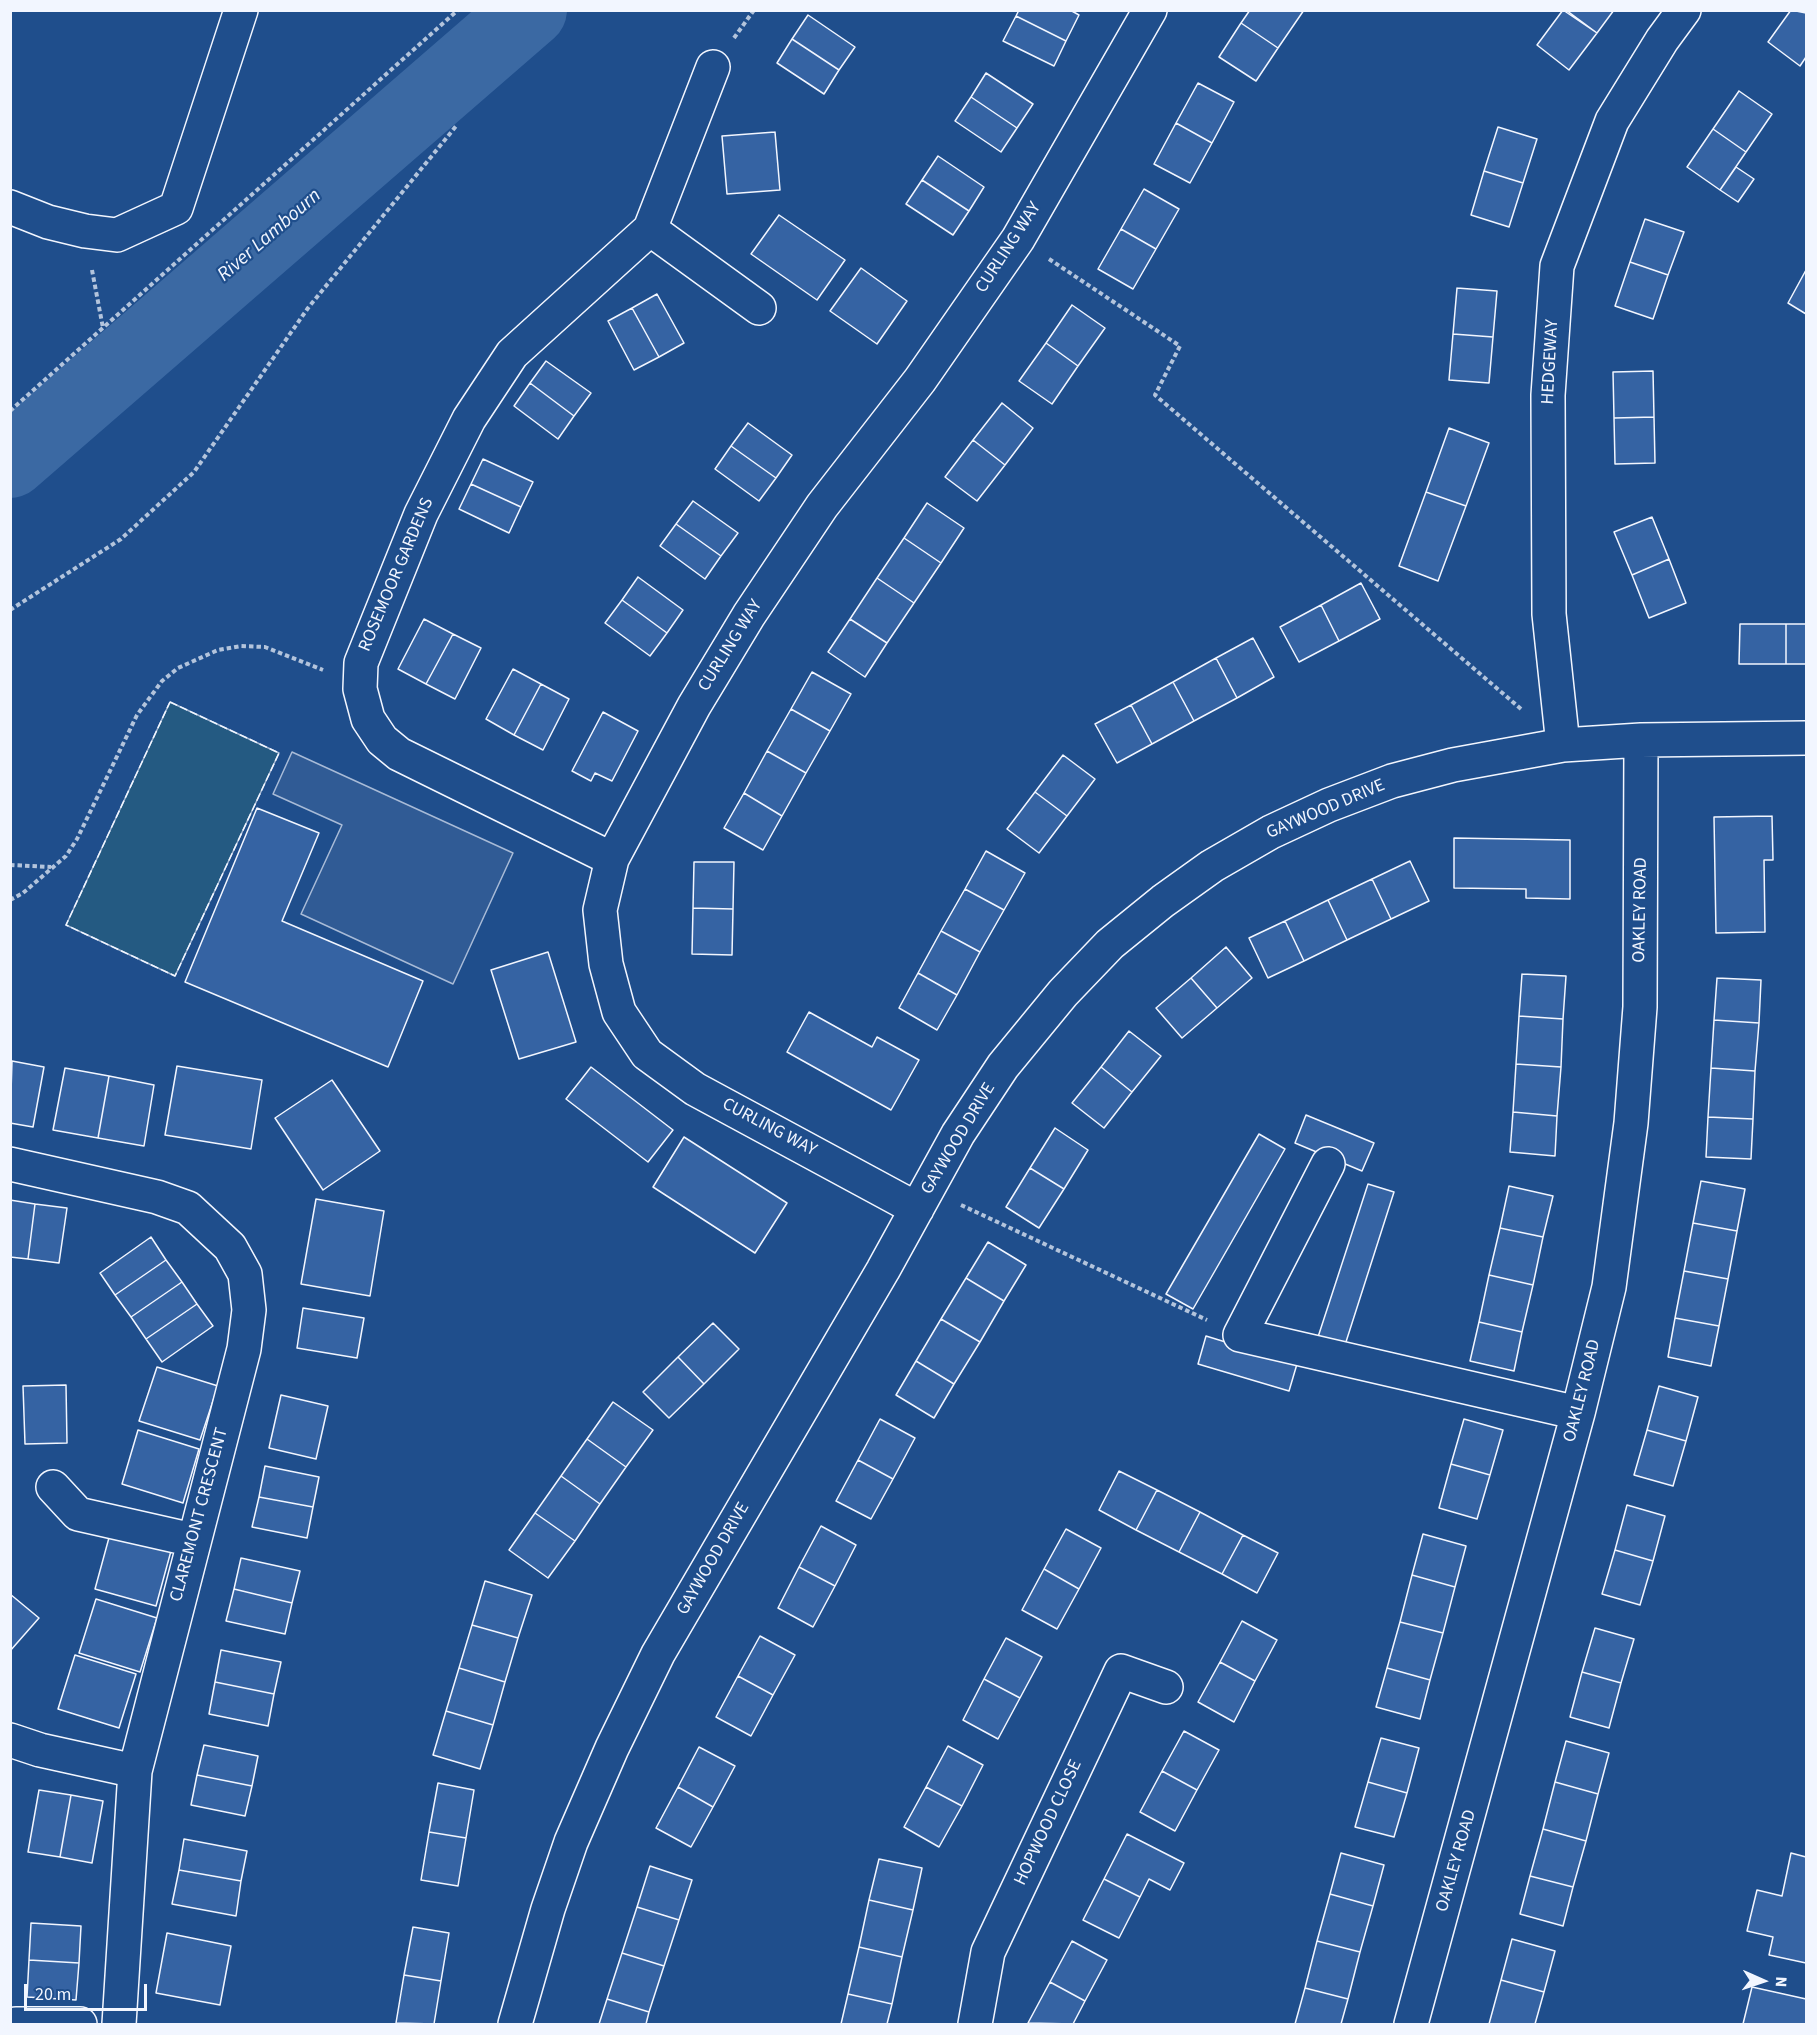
<!DOCTYPE html>
<style>
body{margin:0}
#map{position:relative;width:1817px;height:2035px;overflow:hidden;background:#1f4e8c;font-family:"Source Sans 3",sans-serif}
canvas{display:block}
.frame{position:absolute;inset:0;border:12px solid #f2f6ff;pointer-events:none}
.north{position:absolute;left:1733px;top:1951px;width:60px;height:60px;-webkit-text-stroke:4px #1f4e8c;paint-order:stroke;rotate:93deg;font-size:16px;font-weight:700;line-height:24px;text-align:center;color:#f2f6ff}
.north::after{content:'';display:block;margin:auto;width:21px;height:27px;background:#f2f6ff;clip-path:polygon(50% 0,100% 100%,50% 72%,0 100%)}
.scale{position:absolute;left:24px;top:1984px;width:123px;height:27px;box-sizing:border-box;border:3px solid #f2f6ff;border-top:0;padding-left:8px;font-size:18px;line-height:21px;white-space:nowrap;color:#f2f6ff;-webkit-text-stroke:4px #1f4e8c;paint-order:stroke}
</style>
<div id="map">
<canvas width="1817" height="2035"></canvas>
<div class="frame"></div>
<div class="north">N</div>
<div class="scale">20 m</div>
</div>
<script>
const c = document.querySelector('canvas').getContext('2d');
c.lineJoin = 'round';
function fill(path, color) {
  c.fillStyle = color;
  c.fill(path, 'evenodd');
}
function shape(rows) {
  const path = new Path2D();
  for (const r of rows) {
    path.moveTo(r[0], r[1]);
    for (let i = 2; i < r.length; i += 2) path.lineTo(r[i], r[i + 1]);
  }
  return path;
}
function trace(path, color, width, dash) {
  c.strokeStyle = color;
  c.lineWidth = width;
  c.lineCap = dash ? 'butt' : 'round';
  c.setLineDash(dash || []);
  c.stroke(path);
}
function label(font, color, halo, rows, align = 'center') {
  c.font = font + ' "Source Sans 3",sans-serif';
  c.lineWidth = 4.5;
  c.setLineDash([]);
  c.textBaseline = 'middle';
  c.strokeStyle = halo;
  c.fillStyle = color;
  for (const [text, x, y, turn = 0] of rows) {
    c.save();
    c.translate(x, y);
    c.rotate((+turn || 0) * Math.PI / 180);
    c.textAlign = isNaN(turn) ? turn : align;
    if (halo) c.strokeText(text, 0, 0);
    c.fillText(text, 0, 0);
    c.restore();
  }
}
const green = shape([
 [170,702,279,753,175,976,66,925,170,702]
]);
fill(green, '#245a82');
trace(green, '#a8bbd7', 1.5);
const parking = shape([
 [292,752,513,853,453,984,301,914,342,825,273,794,292,752]
]);
fill(parking, '#305b95');
trace(parking, '#a8bbd7', 1.5);
trace(shape([
 [10,461,530,10]
]), '#3b69a3', 74);
const building = shape([
 [1019,10,1070,10,1079,15,1066,41,1016,16,1019,10],
 [1250,10,1304,10,1278,48,1241,23,1250,10],
 [1563,10,1597,33,1569,70,1537,45,1563,10],
 [1566,10,1614,10,1597,33,1566,10],
 [1791,10,1806,13,1806,57,1800,66,1768,42,1791,10],
 [808,15,855,47,839,70,792,39,808,15],
 [1016,16,1066,41,1054,66,1003,41,1016,16],
 [1241,23,1278,48,1256,81,1219,57,1241,23],
 [792,39,839,70,824,94,777,63,792,39],
 [986,73,1033,104,1017,128,971,97,986,73],
 [1198,83,1234,102,1212,143,1176,123,1198,83],
 [1739,91,1772,114,1746,152,1713,129,1739,91],
 [971,97,1017,128,1001,152,955,121,971,97],
 [1176,123,1212,143,1190,183,1154,164,1176,123],
 [1498,127,1537,139,1523,183,1484,171,1498,127],
 [1713,129,1746,152,1720,190,1687,167,1713,129],
 [775,132,780,190,727,194,722,136,775,132],
 [938,156,984,187,969,211,922,180,938,156],
 [1736,167,1754,179,1738,202,1720,190,1736,167],
 [1484,171,1523,183,1509,227,1471,215,1484,171],
 [922,180,969,211,953,235,906,204,922,180],
 [1144,189,1179,209,1156,249,1121,229,1144,189],
 [779,215,845,260,817,300,751,254,779,215],
 [1645,219,1684,232,1668,275,1630,262,1645,219],
 [1121,229,1156,249,1133,289,1098,269,1121,229],
 [1630,262,1668,275,1653,319,1615,306,1630,262],
 [861,268,907,301,877,344,830,311,861,268],
 [1806,270,1806,314,1788,303,1806,270],
 [1457,288,1497,291,1493,337,1453,334,1457,288],
 [657,294,684,343,659,357,632,308,657,294],
 [1072,305,1105,328,1078,366,1046,343,1072,305],
 [632,308,659,357,634,370,608,321,632,308],
 [1453,334,1493,337,1489,383,1449,380,1453,334],
 [1046,343,1078,366,1052,404,1019,381,1046,343],
 [546,361,591,393,574,416,530,383,546,361],
 [1653,371,1654,417,1614,418,1613,372,1653,371],
 [530,383,574,416,558,439,514,406,530,383],
 [1002,403,1033,428,1005,465,973,440,1002,403],
 [1654,417,1655,463,1615,464,1614,418,1654,417],
 [748,423,792,455,776,478,731,446,748,423],
 [1449,428,1489,443,1466,506,1426,492,1449,428],
 [973,440,1005,465,977,501,945,477,973,440],
 [731,446,776,478,759,501,715,469,731,446],
 [483,459,533,482,521,507,471,484,483,459],
 [471,484,521,507,509,533,459,509,471,484],
 [1426,492,1466,506,1438,581,1399,566,1426,492],
 [693,501,738,533,721,556,676,524,693,501],
 [927,503,964,528,941,563,904,538,927,503],
 [1652,517,1669,559,1632,575,1614,532,1652,517],
 [676,524,721,556,705,579,660,546,676,524],
 [904,538,941,563,914,603,877,578,904,538],
 [1669,559,1686,603,1649,618,1632,575,1669,559],
 [638,577,683,610,667,633,622,600,638,577],
 [877,578,914,603,887,643,850,619,877,578],
 [1361,583,1380,619,1339,641,1321,605,1361,583],
 [622,600,667,633,650,656,605,623,622,600],
 [1321,605,1339,641,1299,662,1280,627,1321,605],
 [424,619,453,634,426,684,398,669,424,619],
 [850,619,887,643,865,677,828,652,850,619],
 [1740,624,1786,624,1786,664,1739,664,1740,624],
 [1786,624,1806,624,1806,664,1786,664,1786,624],
 [453,634,481,648,455,699,426,684,453,634],
 [1253,638,1274,677,1237,698,1216,658,1253,638],
 [1216,658,1237,698,1194,721,1173,682,1216,658],
 [513,669,541,684,514,735,486,719,513,669],
 [812,672,851,694,830,731,791,709,812,672],
 [1173,682,1194,721,1152,744,1131,705,1173,682],
 [541,684,569,699,543,750,514,735,541,684],
 [1131,705,1152,744,1117,763,1095,724,1131,705],
 [791,709,830,731,806,773,767,751,791,709],
 [603,712,638,731,612,781,595,773,591,781,572,771,603,712],
 [767,751,806,773,782,816,744,793,767,751],
 [1063,755,1095,779,1067,816,1035,792,1063,755],
 [1035,792,1067,816,1039,853,1007,829,1035,792],
 [744,793,782,816,763,850,724,828,744,793],
 [257,808,319,833,282,921,423,981,388,1067,185,982,257,808],
 [1772,816,1773,860,1764,860,1765,932,1716,933,1714,817,1772,816],
 [1454,838,1570,840,1570,899,1526,898,1526,889,1454,888,1454,838],
 [986,851,1025,873,1004,910,965,889,986,851],
 [1410,861,1429,901,1391,919,1372,879,1410,861],
 [694,862,734,862,733,909,693,908,694,862],
 [1372,879,1391,919,1347,940,1328,900,1372,879],
 [965,889,1004,910,980,952,941,931,965,889],
 [1328,900,1347,940,1304,961,1285,921,1328,900],
 [693,908,733,909,732,955,692,954,693,908],
 [1285,921,1304,961,1268,978,1249,938,1285,921],
 [941,931,980,952,957,995,918,973,941,931],
 [1226,947,1252,978,1217,1008,1191,978,1226,947],
 [548,952,576,1042,519,1059,491,970,548,952],
 [918,973,957,995,937,1030,899,1008,918,973],
 [1522,974,1566,976,1563,1019,1519,1016,1522,974],
 [1191,978,1217,1008,1182,1038,1156,1008,1191,978],
 [1717,978,1761,980,1759,1023,1714,1020,1717,978],
 [809,1012,872,1047,877,1037,919,1060,891,1110,787,1052,809,1012],
 [1519,1016,1563,1019,1561,1067,1516,1064,1519,1016],
 [1714,1020,1759,1023,1755,1071,1711,1068,1714,1020],
 [1129,1031,1161,1056,1132,1092,1101,1067,1129,1031],
 [12,1061,44,1067,33,1127,10,1123,12,1061],
 [1516,1064,1561,1067,1557,1116,1513,1112,1516,1064],
 [177,1066,262,1080,251,1149,165,1135,177,1066],
 [591,1067,673,1130,648,1162,566,1099,591,1067],
 [1101,1067,1132,1092,1104,1128,1072,1103,1101,1067],
 [65,1068,109,1076,98,1138,53,1130,65,1068],
 [1711,1068,1755,1071,1753,1119,1708,1117,1711,1068],
 [109,1076,154,1085,144,1146,98,1138,109,1076],
 [332,1080,380,1151,323,1190,275,1118,332,1080],
 [1513,1112,1557,1116,1555,1156,1510,1152,1513,1112],
 [1306,1115,1374,1143,1362,1171,1295,1143,1306,1115],
 [1708,1117,1753,1119,1751,1159,1706,1157,1708,1117],
 [1055,1128,1088,1150,1064,1189,1030,1168,1055,1128],
 [1259,1134,1285,1149,1193,1309,1166,1294,1259,1134],
 [684,1137,787,1203,755,1253,653,1187,684,1137],
 [1030,1168,1064,1189,1039,1228,1006,1207,1030,1168],
 [1701,1181,1745,1189,1737,1231,1693,1223,1701,1181],
 [1368,1184,1394,1192,1345,1345,1318,1337,1368,1184],
 [1509,1186,1553,1196,1543,1237,1500,1228,1509,1186],
 [316,1199,384,1211,370,1296,301,1284,316,1199],
 [10,1200,35,1204,28,1259,10,1257,10,1200],
 [35,1204,67,1208,59,1263,28,1259,35,1204],
 [1693,1223,1737,1231,1728,1279,1684,1271,1693,1223],
 [1500,1228,1543,1237,1533,1285,1489,1275,1500,1228],
 [151,1237,166,1260,115,1295,100,1273,151,1237],
 [988,1242,1026,1265,1004,1301,966,1278,988,1242],
 [166,1260,182,1282,131,1317,115,1295,166,1260],
 [1684,1271,1728,1279,1719,1326,1675,1318,1684,1271],
 [1489,1275,1533,1285,1522,1332,1479,1322,1489,1275],
 [966,1278,1004,1301,980,1342,941,1319,966,1278],
 [182,1282,197,1304,146,1339,131,1317,182,1282],
 [197,1304,213,1326,162,1362,146,1339,197,1304],
 [303,1308,364,1318,357,1358,297,1348,303,1308],
 [1675,1318,1719,1326,1711,1366,1668,1357,1675,1318],
 [941,1319,980,1342,954,1384,916,1361,941,1319],
 [1479,1322,1522,1332,1514,1371,1470,1361,1479,1322],
 [713,1323,739,1349,704,1384,678,1357,713,1323],
 [1206,1336,1297,1364,1289,1391,1198,1364,1206,1336],
 [678,1357,704,1384,669,1418,643,1392,678,1357],
 [916,1361,954,1384,934,1418,896,1395,916,1361],
 [157,1367,218,1386,200,1440,139,1421,157,1367],
 [66,1385,67,1443,25,1444,23,1386,66,1385],
 [1659,1386,1698,1397,1686,1441,1647,1430,1659,1386],
 [281,1395,328,1406,316,1459,269,1448,281,1395],
 [613,1402,653,1430,626,1467,587,1439,613,1402],
 [880,1419,915,1438,893,1479,858,1460,880,1419],
 [1464,1419,1503,1430,1490,1475,1451,1464,1464,1419],
 [138,1430,199,1449,183,1503,122,1484,138,1430],
 [1647,1430,1686,1441,1673,1486,1634,1475,1647,1430],
 [587,1439,626,1467,600,1504,561,1476,587,1439],
 [858,1460,893,1479,871,1519,836,1501,858,1460],
 [1451,1464,1490,1475,1477,1519,1439,1508,1451,1464],
 [265,1466,319,1477,313,1507,259,1497,265,1466],
 [1119,1471,1157,1490,1136,1530,1099,1510,1119,1471],
 [561,1476,600,1504,575,1541,535,1513,561,1476],
 [1157,1490,1200,1512,1179,1552,1136,1530,1157,1490],
 [259,1497,313,1507,307,1538,252,1527,259,1497],
 [1627,1505,1665,1516,1653,1561,1615,1550,1627,1505],
 [1200,1512,1243,1535,1222,1574,1179,1552,1200,1512],
 [535,1513,575,1541,548,1578,509,1550,535,1513],
 [821,1526,856,1545,835,1586,799,1567,821,1526],
 [1066,1529,1101,1548,1079,1589,1044,1569,1066,1529],
 [110,1534,171,1551,156,1606,95,1589,110,1534],
 [1423,1534,1466,1546,1455,1587,1412,1575,1423,1534],
 [1243,1535,1278,1553,1257,1593,1222,1574,1243,1535],
 [1615,1550,1653,1561,1640,1605,1602,1594,1615,1550],
 [241,1558,300,1571,292,1603,234,1589,241,1558],
 [799,1567,835,1586,813,1627,778,1608,799,1567],
 [1044,1569,1079,1589,1057,1629,1022,1610,1044,1569],
 [1412,1575,1455,1587,1443,1633,1400,1622,1412,1575],
 [485,1581,532,1595,518,1638,472,1625,485,1581],
 [234,1589,292,1603,285,1634,226,1621,234,1589],
 [10,1594,39,1618,10,1651,10,1594],
 [96,1599,157,1618,140,1672,79,1653,96,1599],
 [1242,1621,1277,1640,1255,1681,1220,1662,1242,1621],
 [1400,1622,1443,1633,1430,1680,1387,1668,1400,1622],
 [472,1625,518,1638,505,1682,459,1668,472,1625],
 [1595,1628,1634,1639,1621,1683,1582,1672,1595,1628],
 [760,1636,795,1655,773,1695,738,1676,760,1636],
 [1006,1638,1042,1657,1020,1698,984,1679,1006,1638],
 [221,1650,281,1662,274,1694,215,1682,221,1650],
 [75,1655,136,1674,119,1728,58,1709,75,1655],
 [1220,1662,1255,1681,1234,1722,1198,1702,1220,1662],
 [459,1668,505,1682,493,1725,446,1711,459,1668],
 [1387,1668,1430,1680,1420,1719,1376,1707,1387,1668],
 [1582,1672,1621,1683,1609,1728,1570,1717,1582,1672],
 [738,1676,773,1695,751,1736,716,1717,738,1676],
 [984,1679,1020,1698,998,1739,963,1720,984,1679],
 [215,1682,274,1694,268,1726,209,1714,215,1682],
 [446,1711,493,1725,480,1769,433,1755,446,1711],
 [1184,1731,1219,1750,1197,1790,1162,1771,1184,1731],
 [1381,1738,1419,1748,1407,1793,1368,1782,1381,1738],
 [1566,1741,1609,1753,1598,1794,1555,1782,1566,1741],
 [204,1745,258,1756,252,1786,197,1775,204,1745],
 [948,1746,983,1765,962,1806,926,1787,948,1746],
 [699,1747,735,1766,713,1807,678,1787,699,1747],
 [1162,1771,1197,1790,1175,1831,1140,1812,1162,1771],
 [197,1775,252,1786,245,1816,191,1805,197,1775],
 [1368,1782,1407,1793,1394,1837,1355,1827,1368,1782],
 [1555,1782,1598,1794,1586,1841,1543,1829,1555,1782],
 [438,1783,474,1790,466,1838,429,1832,438,1783],
 [678,1787,713,1807,691,1847,656,1828,678,1787],
 [926,1787,962,1806,939,1847,904,1827,926,1787],
 [39,1790,71,1795,60,1857,28,1852,39,1790],
 [71,1795,103,1801,92,1863,60,1857,71,1795],
 [1543,1829,1586,1841,1573,1887,1530,1876,1543,1829],
 [429,1832,466,1838,458,1886,421,1880,429,1832],
 [1127,1834,1184,1863,1170,1890,1149,1879,1140,1897,1104,1879,1127,1834],
 [184,1839,247,1851,241,1881,179,1870,184,1839],
 [1341,1853,1384,1865,1373,1906,1330,1894,1341,1853],
 [1791,1853,1806,1857,1806,1963,1769,1955,1773,1937,1747,1931,1757,1890,1782,1896,1791,1853],
 [879,1859,922,1868,913,1910,869,1900,879,1859],
 [650,1866,692,1880,679,1920,637,1907,650,1866],
 [179,1870,241,1881,236,1916,172,1904,179,1870],
 [1530,1876,1573,1887,1563,1926,1520,1914,1530,1876],
 [1104,1879,1140,1897,1119,1938,1083,1920,1104,1879],
 [1330,1894,1373,1906,1360,1952,1317,1941,1330,1894],
 [869,1900,913,1910,902,1957,859,1947,869,1900],
 [637,1907,679,1920,664,1966,622,1953,637,1907],
 [31,1923,81,1926,79,1963,29,1960,31,1923],
 [413,1927,449,1933,441,1981,404,1975,413,1927],
 [167,1933,231,1946,220,2005,156,1993,167,1933],
 [1512,1939,1555,1951,1544,1992,1501,1980,1512,1939],
 [1072,1941,1107,1960,1085,2001,1050,1982,1072,1941],
 [1317,1941,1360,1952,1348,1999,1305,1988,1317,1941],
 [859,1947,902,1957,892,2004,848,1994,859,1947],
 [622,1953,664,1966,649,2012,607,1999,622,1953],
 [29,1960,79,1963,76,2000,27,1997,29,1960],
 [404,1975,441,1981,434,2024,396,2023,404,1975],
 [1501,1980,1544,1992,1535,2024,1489,2024,1501,1980],
 [1050,1982,1085,2001,1073,2024,1028,2023,1050,1982],
 [1752,1987,1806,1999,1806,2024,1743,2024,1752,1987],
 [1305,1988,1348,1999,1341,2024,1295,2024,1305,1988],
 [848,1994,892,2004,887,2024,841,2024,848,1994],
 [607,1999,649,2012,646,2024,599,2024,607,1999]
]);
fill(building, '#3563a3');
trace(building, '#f2f6ff', 1.5);
const minor = shape([
 [10,207,48,222,85,231,117,235,176,208,241,10],
 [650,229,759,308],
 [1563,745,1549,614,1548,395,1557,266,1612,121,1662,40,1684,10],
 [612,859,399,754,382,740,368,719,360,689,361,663,421,514,469,419,512,354,650,229,713,67],
 [10,1164,157,1197,188,1208,230,1247,245,1274,249,1310,244,1349,135,1771,119,2024],
 [1328,1164,1240,1335,1578,1413],
 [917,1209,695,1089,647,1054,619,1012,606,964,600,910,612,859,694,706,749,615,822,506,920,380,1018,239,1150,10],
 [53,1487,78,1514,193,1540],
 [10,1740,40,1750,135,1771],
 [16,2024,80,2024],
 [515,2024,548,1909,571,1842,612,1748,658,1654,883,1270,958,1134,1003,1066,1063,993,1110,944,1163,901,1212,866,1271,832,1329,805,1392,781,1453,765,1563,745,1641,740,1806,738],
 [975,2024,988,1952,1121,1671,1166,1687],
 [1411,2024,1578,1413,1609,1287,1631,1123,1640,1007,1641,740]
]);
trace(minor, '#f2f6ff', 36);
trace(shape([
 [734,38,754,10],
 [1049,259,1180,346,1155,395,1521,709],
 [92,270,103,328],
 [10,411,458,10],
 [10,610,121,539,194,472,308,308,457,125],
 [10,865,51,867],
 [10,900,23,893,66,856,77,839,137,715,162,681,178,668,218,650,241,646,265,647,323,670],
 [961,1205,1207,1320]
]), '#b3c4dc', 4, [4.5, 3]);
trace(minor, '#1f4e8c', 33);
trace(shape([
 [170,702,279,753,175,976,66,925,170,702]
]), '#f2f6ff', 1.5, [8, 3]);
label('18px', '#f2f6ff', '#1f4e8c', [
 ["CURLING WAY",1009,248,-57],
 ["HEDGEWAY",1551,362,-87],
 ["ROSEMOOR GARDENS",397,575,-67],
 ["CURLING WAY",731,646,-58],
 ["GAYWOOD DRIVE",1326,810,-23],
 ["OAKLEY ROAD",1641,910,-89],
 ["CURLING WAY",769,1128,28],
 ["GAYWOOD DRIVE",959,1139,-59],
 ["OAKLEY ROAD",1583,1391,-76],
 ["CLAREMONT CRESCENT",200,1515,-75],
 ["GAYWOOD DRIVE",714,1559,-60],
 ["HOPWOOD CLOSE",1049,1823,-65],
 ["OAKLEY ROAD",1457,1861,-74]
]);
label('italic 20px', '#f2f6ff', '#1f4e8c', [
 ["River Lambourn",270,236,-41]
]);
</script>
